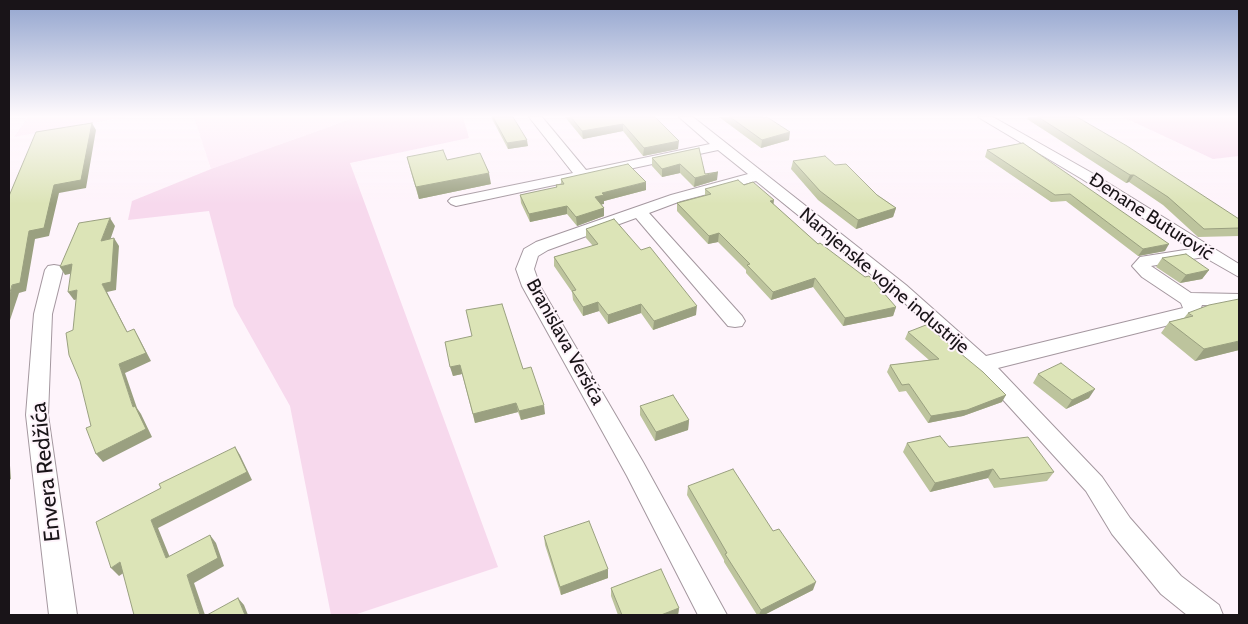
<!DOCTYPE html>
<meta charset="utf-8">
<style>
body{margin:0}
#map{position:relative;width:1248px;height:624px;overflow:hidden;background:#fef4fb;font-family:Cabin,sans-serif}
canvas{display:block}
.frame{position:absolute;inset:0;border:10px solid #191418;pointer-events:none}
</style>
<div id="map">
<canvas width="1248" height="624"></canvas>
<div class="frame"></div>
</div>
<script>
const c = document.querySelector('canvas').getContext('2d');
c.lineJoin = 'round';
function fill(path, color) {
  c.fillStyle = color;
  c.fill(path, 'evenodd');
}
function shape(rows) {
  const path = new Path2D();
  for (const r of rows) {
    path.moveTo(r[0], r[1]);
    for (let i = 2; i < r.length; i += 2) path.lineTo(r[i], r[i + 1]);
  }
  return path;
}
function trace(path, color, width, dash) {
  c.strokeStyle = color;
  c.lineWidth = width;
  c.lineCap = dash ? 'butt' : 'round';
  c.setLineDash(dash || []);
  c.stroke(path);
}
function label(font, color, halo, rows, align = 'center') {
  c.font = font + ' Cabin,sans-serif';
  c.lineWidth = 4;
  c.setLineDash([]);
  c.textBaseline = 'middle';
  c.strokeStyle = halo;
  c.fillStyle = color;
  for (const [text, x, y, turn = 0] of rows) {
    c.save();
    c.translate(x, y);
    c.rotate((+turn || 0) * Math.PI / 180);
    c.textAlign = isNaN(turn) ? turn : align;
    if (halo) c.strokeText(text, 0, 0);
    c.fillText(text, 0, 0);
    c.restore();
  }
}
fill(shape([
 [28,117,126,117,14,137],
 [194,117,349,117,351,119,211,169]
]), '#fde8f6');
fill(shape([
 [349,117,463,117,469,138,350,163,498,567,354,615,331,615,290,406,234,306,209,211,128,220,132,201,211,169,351,119],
 [1123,117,1239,117,1239,156,1213,159]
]), '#f7d9ed');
const minor = shape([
 [529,117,542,117,586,170,710,144,679,117,693,117,906,285,986,356,1183,308,1181,303,1142,277,1132,266,1140,257,1191,249,1082,179,978,117,993,117,1092,173,1239,264,1239,277,1204,257,1151,266,1191,293,1239,294,1239,306,1202,305,1198,316,1189,320,998,368,1102,477,1130,518,1181,576,1219,605,1223,615,1187,615,1161,594,1112,534,1086,491,975,369,894,293,756,181,681,201,649,213,742,316,745,321,742,326,735,327,728,326,636,218,548,250,538,256,534,269,540,286,643,462,727,615,698,615,627,476,522,286,516,269,524,249,536,242,671,195,748,174,718,150,456,206,451,204,448,201,451,198,573,173,529,117],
 [54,265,60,266,63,270,52,314,48,415,77,615,49,615,26,415,34,314,45,270,48,266,54,265]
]);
trace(minor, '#a4979f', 2);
fill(minor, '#fff');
fill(shape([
 [491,117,513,117,528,146,508,149],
 [565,117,655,117,678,149,643,156,623,131,583,139],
 [719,117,762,117,789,140,761,148],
 [1028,117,1077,117,1239,228,1239,236,1198,237,1163,205,1129,182,1126,183,1027,119],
 [1023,143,1165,251,1138,256,1066,201,1051,202,985,157,987,150],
 [699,148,705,174,717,180,694,187,680,173,662,177,652,166,652,158],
 [407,157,447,160,491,184,419,199,410,169],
 [793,161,835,165,896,208,893,217,856,229,818,200,791,169],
 [561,179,646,190,604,201,604,204,601,204,604,208,604,216,577,226,567,214,530,222,521,203,520,195,556,188,556,185,561,184],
 [744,185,774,205,818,244,896,307,893,316,843,326,813,287,771,300,746,273,746,270,718,242,708,244,677,211,677,203,705,196,705,189],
 [586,229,696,315,653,330,641,313,608,324,599,311,583,316,573,300,572,292,554,266,554,257,593,246,586,238],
 [1162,258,1209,270,1202,279,1180,283,1156,267],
 [1188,313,1239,350,1195,361,1161,333,1169,322,1184,318],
 [908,332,1002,402,963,416,928,423,906,391,899,392,887,372,890,365,929,360,905,339],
 [445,342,523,369,545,414,521,420,518,412,475,423,462,374,453,376],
 [1038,374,1089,398,1066,409,1033,383],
 [640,406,689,420,688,430,655,441,640,415],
 [907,443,1054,472,1047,481,994,488,988,478,930,492,903,452],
 [688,486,773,531,813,590,764,615,757,615,724,562,724,560,687,495],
 [544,536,608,578,561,595,545,545],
 [611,588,679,608,678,615,618,615,611,596]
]), '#bdc49d');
fill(shape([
 [92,123,96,130,86,188,59,193,49,236,35,239,26,291,19,293,9,323,9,296,29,231,54,185],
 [623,124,623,131,583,139,582,131],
 [790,132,789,140,761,148,762,140],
 [527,140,528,146,508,149,507,143],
 [679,141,678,149,643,156,644,148],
 [680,164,680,173,662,177,662,169],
 [718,172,717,180,694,187,695,178],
 [489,173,491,184,419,199,416,187],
 [1130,175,1134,175,1129,182,1126,183],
 [646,182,646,190,604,201,604,204,595,206,595,197,602,193],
 [774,200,773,208,770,201],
 [567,206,567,214,530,222,529,214],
 [604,208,604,216,577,226,576,217],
 [896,208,893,217,856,229,858,220],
 [110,218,115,226,107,249,101,241],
 [719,233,718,242,708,244,709,236],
 [114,238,119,246,116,290,107,292,132,341,127,332,102,284],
 [1169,244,1165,251,1138,256,1143,249],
 [72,264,78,272,65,275,60,267],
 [1209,270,1202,279,1180,283,1186,275],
 [815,278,813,287,771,300,773,292],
 [77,290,83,298,74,300,68,292],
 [598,302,599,311,583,316,583,307],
 [641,304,641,313,608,324,608,315],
 [697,306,696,315,653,330,654,321],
 [896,307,893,316,843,326,845,318],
 [134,329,139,338,151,361,125,373,137,408,141,414,152,437,103,462,96,454,133,407,119,364],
 [1239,341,1239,350,1195,361,1204,349],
 [460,365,462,374,453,376,450,367],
 [1095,389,1089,398,1066,409,1072,400],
 [1006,395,1002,402,963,416,928,423,931,416],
 [516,403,518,412,475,423,473,414],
 [544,405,545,414,521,420,519,411],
 [689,420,688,430,655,441,656,432],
 [235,447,240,455,252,480,158,528,173,565,166,558,151,520],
 [9,452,11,479,9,480],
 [993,469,988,478,930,492,935,483],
 [210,535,216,543,224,566,194,583,205,615,200,615,187,575],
 [120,562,128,570,119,576,111,568],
 [608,569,608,578,561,595,560,587],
 [816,582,813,590,764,615,759,615,761,610],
 [238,598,244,605,248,615,245,615],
 [679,608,678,615,661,615]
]), '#9aa080');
const building = shape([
 [493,117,513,117,527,140,507,143,493,117],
 [571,117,655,117,679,141,644,148,623,124,582,131,571,117],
 [730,117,762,117,764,118,767,117,790,132,762,140,730,117],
 [1038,117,1077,117,1127,146,1239,219,1239,228,1204,229,1168,197,1134,175,1130,175,1038,117],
 [92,123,81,180,54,185,44,228,29,231,20,283,12,285,9,296,9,196,36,132,92,123],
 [1023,143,1169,244,1143,249,1070,194,1055,195,987,150,1023,143],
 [699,148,705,174,718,172,695,178,680,164,662,169,652,158,699,148],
 [443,150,447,160,480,153,489,173,416,187,407,157,443,150],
 [825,156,835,165,846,164,877,195,896,208,858,220,820,191,793,161,825,156],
 [628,164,646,182,602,193,604,195,595,197,604,208,576,217,567,206,529,214,520,195,557,187,556,185,564,184,561,179,628,164],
 [738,180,744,185,753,182,774,200,770,201,818,244,820,243,865,277,869,276,896,307,845,318,815,278,773,292,747,265,750,264,719,233,709,236,677,203,711,194,705,189,738,180],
 [110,218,101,241,114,238,111,282,102,284,127,332,134,329,146,353,119,364,133,407,135,406,146,429,96,454,86,428,91,426,80,381,69,355,66,333,73,330,77,290,68,292,72,264,60,267,79,223,110,218],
 [614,219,641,250,650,247,697,306,654,321,641,304,608,315,598,302,583,307,572,291,576,290,554,257,598,244,586,229,614,219],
 [1186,254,1209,270,1186,275,1162,258,1186,254],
 [1239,299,1239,341,1204,349,1169,322,1193,316,1188,313,1209,305,1239,299],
 [502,304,523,369,531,367,544,405,519,411,516,403,473,414,460,365,450,367,445,342,472,336,466,310,502,304],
 [926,325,983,372,1006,395,967,410,931,416,909,384,902,385,890,365,939,359,908,332,926,325],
 [1061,363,1095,389,1072,400,1038,374,1061,363],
 [673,395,689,420,656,432,640,406,673,395],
 [940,436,949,447,1028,437,1054,472,1000,479,993,469,935,483,907,443,940,436],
 [235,447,247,472,151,520,166,558,210,535,218,558,187,575,200,615,134,615,120,562,111,568,96,522,161,488,159,484,235,447],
 [733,469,773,531,779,529,816,582,761,610,725,554,727,553,688,486,733,469],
 [589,521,608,569,560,587,544,536,589,521],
 [661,569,679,608,661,615,622,615,611,588,661,569],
 [238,598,245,615,207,615,238,598]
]);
fill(building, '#dce4b7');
trace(building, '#9aa080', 1);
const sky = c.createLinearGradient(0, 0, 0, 204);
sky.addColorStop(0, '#92a4ce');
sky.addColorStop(0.57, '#fffafd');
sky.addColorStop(1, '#fffafd00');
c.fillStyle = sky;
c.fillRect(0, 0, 1248, 204);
label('19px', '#191418', '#fef4fb', [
 ["Đenane Buturović",1151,217,33],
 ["Namjenske vojne industrije",884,281,40],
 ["Branislava Veršića",565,342,61]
]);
label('22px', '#191418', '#fef4fb', [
 ["Envera Redžića",46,472,-96]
]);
</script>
